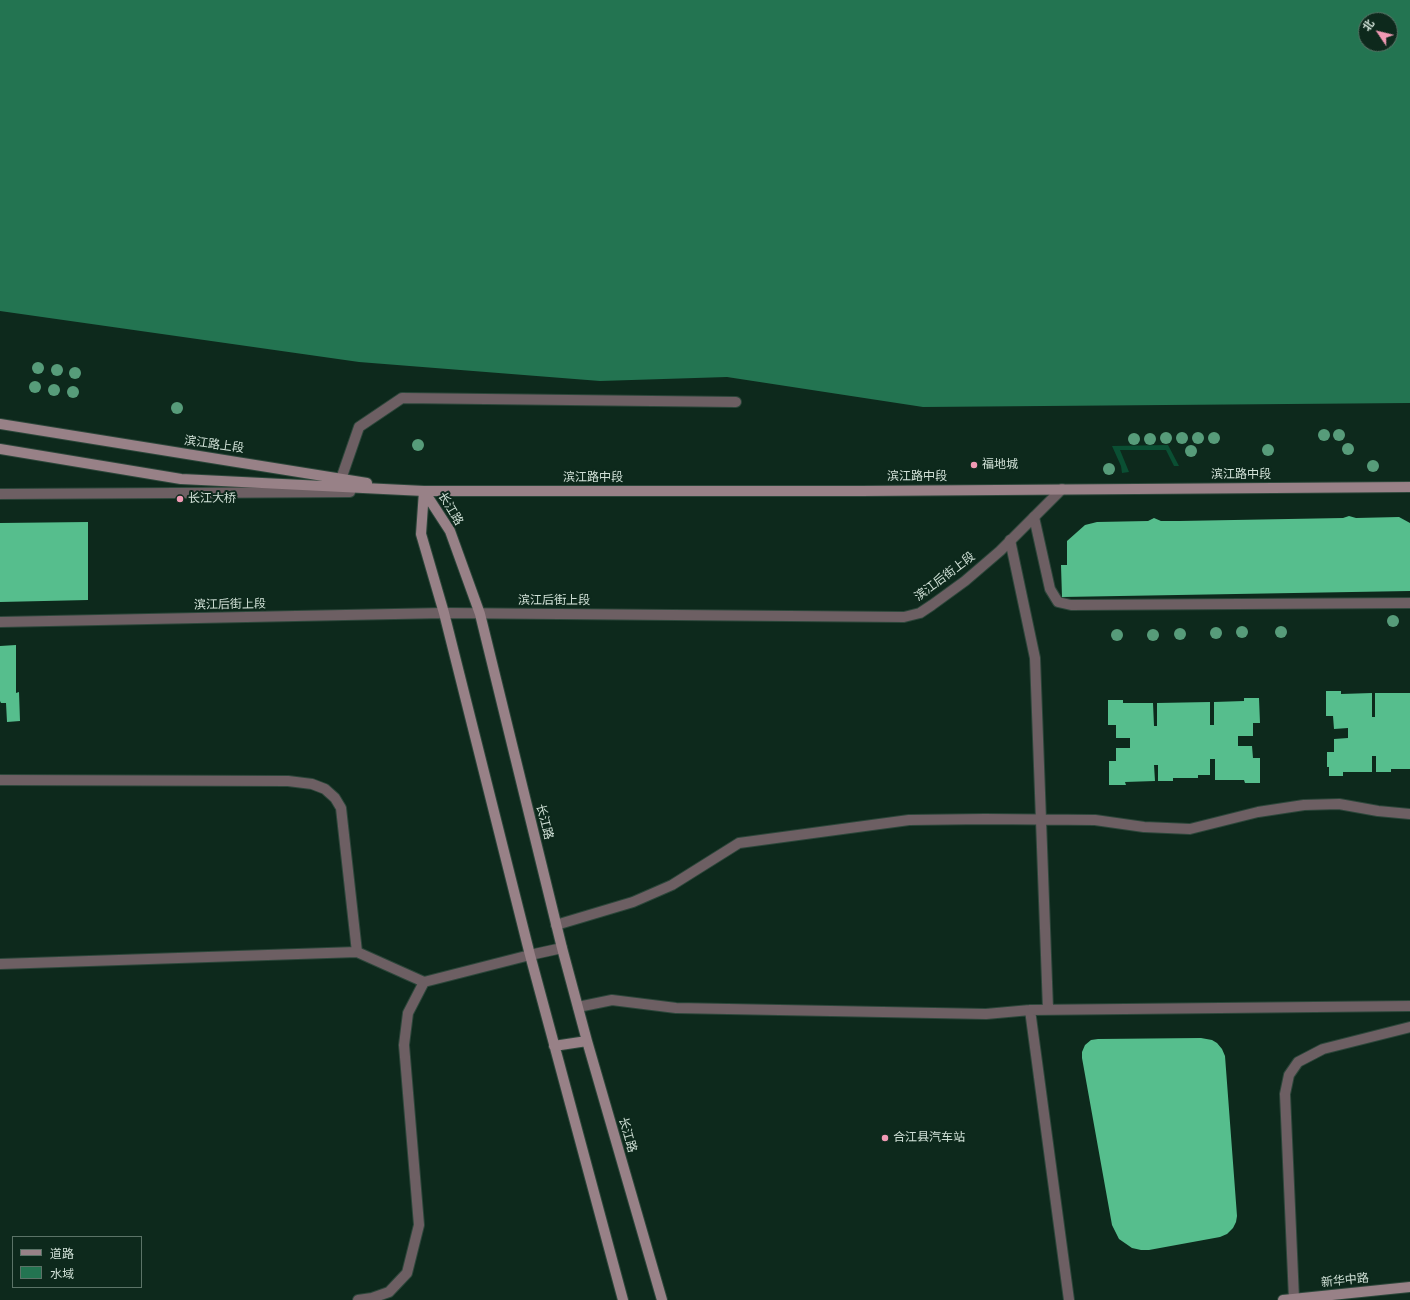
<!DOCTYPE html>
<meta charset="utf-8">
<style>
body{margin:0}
#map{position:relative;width:1410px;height:1300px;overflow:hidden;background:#0d291c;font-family:"DejaVu Sans","Noto Sans SC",sans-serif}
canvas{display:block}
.legend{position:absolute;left:12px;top:1236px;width:130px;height:52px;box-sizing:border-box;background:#0d291c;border:1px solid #5b7367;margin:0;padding:5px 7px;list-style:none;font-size:12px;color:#d1e1d7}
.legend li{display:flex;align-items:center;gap:8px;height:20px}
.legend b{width:20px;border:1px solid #5b7367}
.north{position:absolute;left:1358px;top:12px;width:40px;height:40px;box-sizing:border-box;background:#0d291c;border:1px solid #5b7367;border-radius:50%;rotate:305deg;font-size:11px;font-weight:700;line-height:16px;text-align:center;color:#d1e1d7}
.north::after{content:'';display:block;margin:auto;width:14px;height:18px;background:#f09ab4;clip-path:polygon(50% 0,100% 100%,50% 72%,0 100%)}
</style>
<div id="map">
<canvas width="1410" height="1300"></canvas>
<ul class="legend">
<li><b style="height:5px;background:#988187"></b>道路</li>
<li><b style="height:11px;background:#237451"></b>水域</li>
</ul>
<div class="north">北</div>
</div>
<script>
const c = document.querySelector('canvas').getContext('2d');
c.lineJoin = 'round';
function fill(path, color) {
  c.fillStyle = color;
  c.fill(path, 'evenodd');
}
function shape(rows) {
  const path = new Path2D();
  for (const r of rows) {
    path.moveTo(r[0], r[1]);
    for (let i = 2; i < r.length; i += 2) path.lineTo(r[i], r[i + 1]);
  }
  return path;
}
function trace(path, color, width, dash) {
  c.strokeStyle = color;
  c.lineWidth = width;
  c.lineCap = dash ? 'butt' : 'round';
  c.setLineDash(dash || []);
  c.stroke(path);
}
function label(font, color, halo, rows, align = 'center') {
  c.font = font + ' "DejaVu Sans","Noto Sans SC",sans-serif';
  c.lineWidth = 4;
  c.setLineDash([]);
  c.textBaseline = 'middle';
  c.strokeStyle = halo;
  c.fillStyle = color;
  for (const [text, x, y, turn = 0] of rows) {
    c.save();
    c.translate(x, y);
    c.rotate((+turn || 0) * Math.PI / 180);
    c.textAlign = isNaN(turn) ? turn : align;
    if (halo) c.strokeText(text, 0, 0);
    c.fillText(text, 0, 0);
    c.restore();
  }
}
fill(shape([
 [1168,445,1179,466,1174,466,1166,450,1120,450,1129,472,1122,473,1121,466,1112,446]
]), '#0a4f33');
fill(shape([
 [0,0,1410,0,1410,403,923,407,727,377,600,381,359,362,0,311],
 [1366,20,1390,20,1390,44,1366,44]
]), '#237451');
fill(shape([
 [1349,516,1356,518,1399,517,1410,523,1410,591,1062,597,1061,565,1067,565,1067,541,1085,525,1097,522,1148,521,1154,518,1161,521,1179,521,1343,518],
 [88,522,88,600,0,602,0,523],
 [16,645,16,693,19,692,20,721,7,722,6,703,1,703,0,701,0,646],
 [1326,691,1341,691,1341,694,1372,693,1372,717,1375,717,1375,693,1410,693,1410,769,1391,769,1391,772,1376,772,1376,756,1372,756,1372,772,1343,772,1343,776,1329,776,1329,767,1327,767,1327,752,1334,752,1334,739,1348,738,1348,728,1334,729,1333,716,1326,716],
 [1244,698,1259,698,1260,723,1253,723,1253,736,1238,736,1238,746,1252,746,1253,758,1260,758,1260,783,1245,783,1244,780,1215,780,1215,759,1210,759,1210,775,1198,775,1198,778,1173,778,1173,781,1158,781,1158,765,1154,765,1155,781,1125,782,1126,785,1109,785,1109,761,1116,761,1116,748,1130,748,1130,738,1116,738,1116,725,1108,725,1108,700,1123,700,1123,703,1153,703,1154,726,1157,726,1157,703,1210,702,1210,725,1214,725,1214,702,1244,701],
 [1201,1038,1212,1040,1217,1043,1222,1049,1225,1056,1237,1216,1236,1222,1233,1228,1227,1234,1220,1237,1149,1250,1141,1250,1132,1248,1119,1239,1112,1225,1082,1058,1082,1052,1085,1045,1091,1040,1098,1039]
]), '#56be8d');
const lane = shape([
 [341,479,359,427,402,398,736,402],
 [1034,517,1050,589,1058,602,1071,605,1410,603],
 [1010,540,1035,658,1048,1009],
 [0,780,288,781,312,784,325,789,335,798,341,808,357,952,424,982,530,955,562,948],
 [556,925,633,902,672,885,739,843,909,820,985,819,1095,820,1144,827,1190,829,1258,812,1304,805,1339,804,1378,811,1410,814],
 [0,964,357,952],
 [578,1007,612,1000,676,1008,986,1014,1030,1010,1410,1006],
 [1030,1010,1069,1300],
 [1294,1299,1285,1094,1289,1075,1298,1062,1323,1049,1410,1027],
 [358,1300,372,1298,389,1292,407,1273,419,1225,404,1045,408,1013,424,982]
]);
const street = shape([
 [0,494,350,492],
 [0,622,444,613,904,617,920,613,932,605,965,581,1000,551,1062,489]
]);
const secondary = shape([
 [0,424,367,483],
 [0,449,181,479,424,491,861,491,1410,487],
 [424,491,450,531,480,614,562,948,587,1041,662,1300],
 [424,491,421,534,444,613,530,955,623,1300],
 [554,1046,587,1041],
 [1283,1300,1410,1287]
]);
trace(lane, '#2c463a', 12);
trace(street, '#2c463a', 12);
trace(secondary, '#2c463a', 12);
trace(lane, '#6d5f63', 10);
trace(street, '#6d5f63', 10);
trace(secondary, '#988187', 10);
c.fillStyle = '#579c7a';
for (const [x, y] of [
 [38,368],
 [57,370],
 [75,373],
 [35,387],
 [54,390],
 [73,392],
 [177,408],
 [1324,435],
 [1339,435],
 [1166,438],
 [1182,438],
 [1198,438],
 [1214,438],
 [1134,439],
 [1150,439],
 [418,445],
 [1348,449],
 [1268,450],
 [1191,451],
 [1373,466],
 [1109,469],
 [1393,621],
 [1242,632],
 [1281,632],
 [1216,633],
 [1180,634],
 [1117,635],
 [1153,635]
]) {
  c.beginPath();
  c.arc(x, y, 6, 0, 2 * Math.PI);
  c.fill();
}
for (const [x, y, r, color] of [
 [974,465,4,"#f09ab4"],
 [180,499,4,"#f09ab4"],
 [885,1138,4,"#f09ab4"]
]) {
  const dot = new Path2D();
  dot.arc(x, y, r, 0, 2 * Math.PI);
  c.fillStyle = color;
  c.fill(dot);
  trace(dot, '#0d291c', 1.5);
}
label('12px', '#d1e1d7', '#0d291c', [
 ["滨江路上段",214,445,8],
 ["滨江路中段",1241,475],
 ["滨江路中段",917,477],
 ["滨江路中段",593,478],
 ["长江路",450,509,59],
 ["滨江后街上段",945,577,-37],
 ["滨江后街上段",554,601],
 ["滨江后街上段",230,605,-1],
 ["长江路",544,822,76],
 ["长江路",627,1135,74],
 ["新华中路",1345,1281,-6]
]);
label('12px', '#d1e1d7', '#0d291c', [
 ["福地城",982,465],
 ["长江大桥",188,499],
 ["合江县汽车站",893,1138]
], 'left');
</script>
